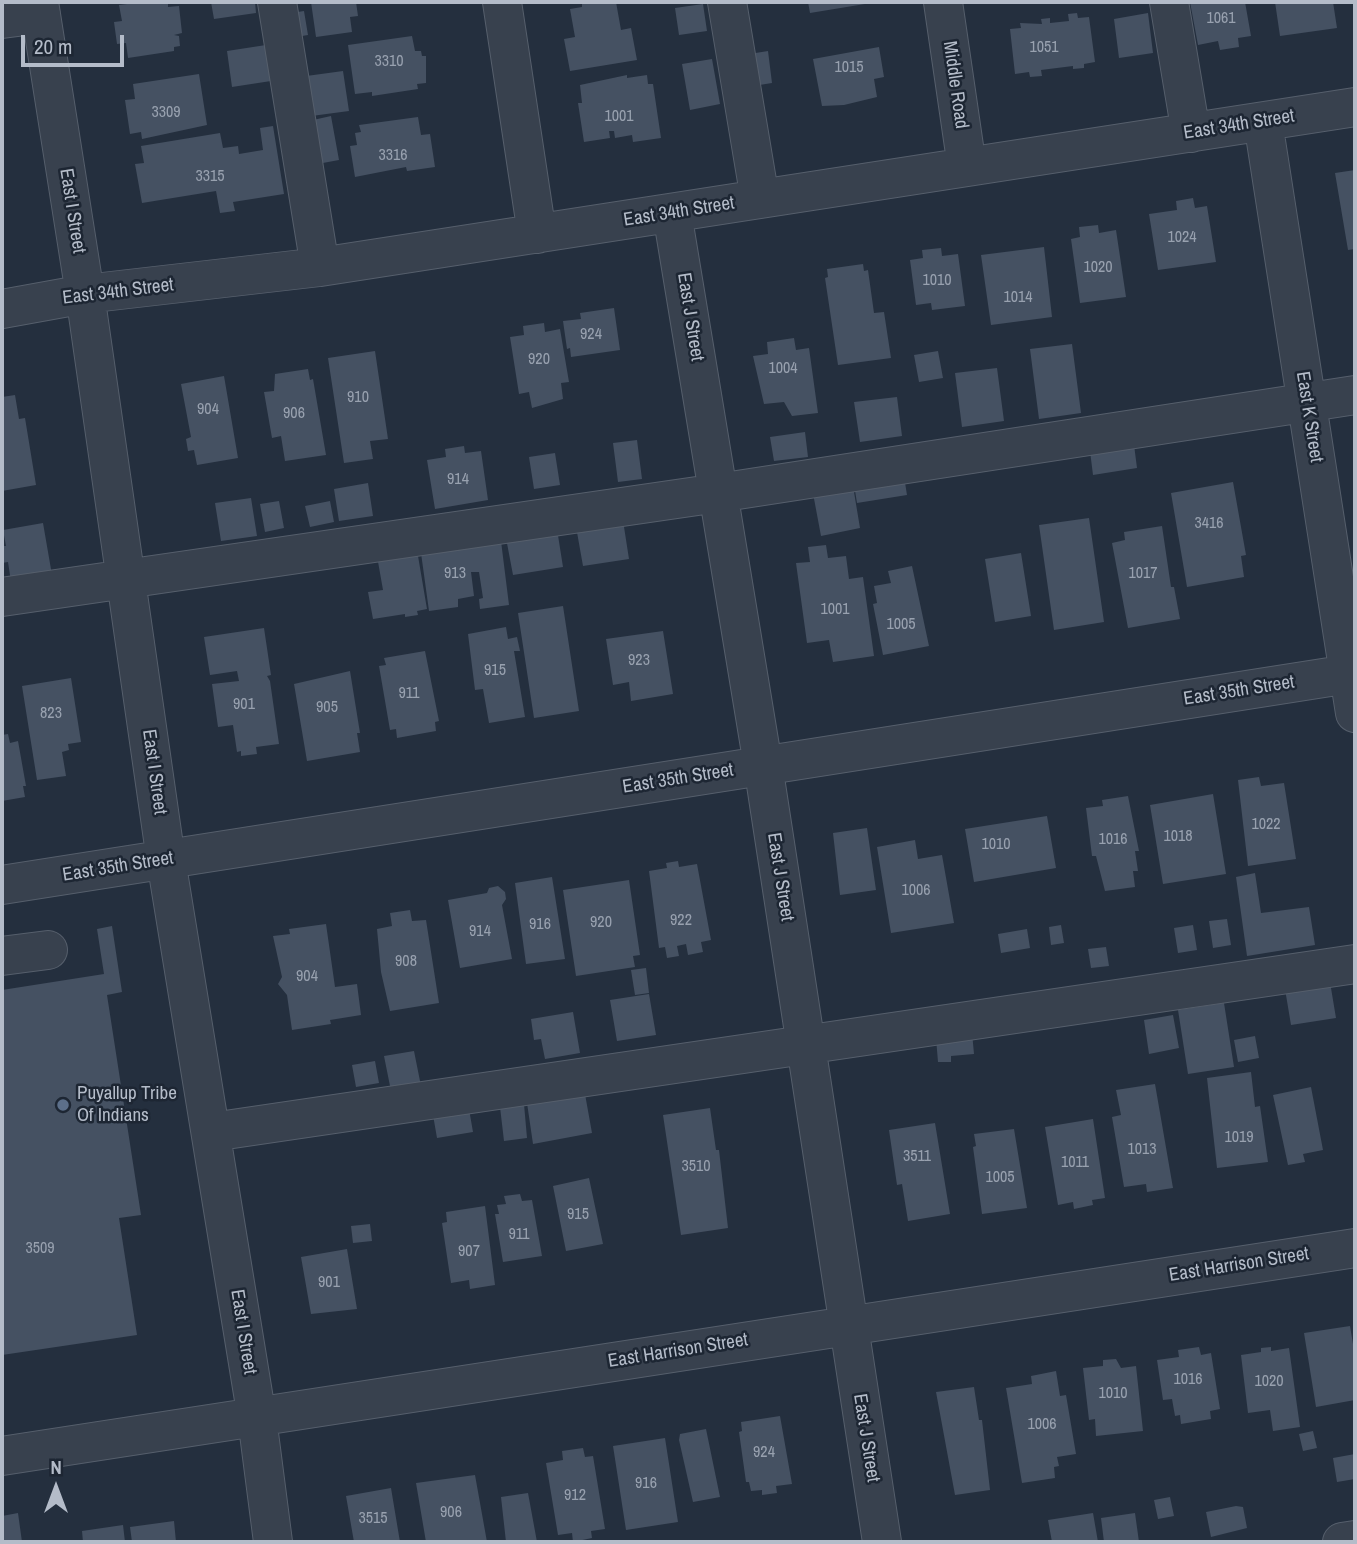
<!DOCTYPE html>
<style>
body{margin:0}
#map{position:relative;width:1357px;height:1544px;overflow:hidden;background:#242f3e;font-family:"Archivo Narrow",sans-serif}
canvas{display:block}
.frame{position:absolute;inset:0;border:4px solid #b4bcc9;pointer-events:none}
.north{position:absolute;left:21px;top:1453px;width:70px;height:70px;-webkit-text-stroke:5px #1d2633;paint-order:stroke;rotate:0deg;font-size:19px;font-weight:700;line-height:28px;text-align:center;color:#b4bcc9}
.north::after{content:'';display:block;margin:auto;width:24px;height:32px;background:#b4bcc9;clip-path:polygon(50% 0,100% 100%,50% 72%,0 100%)}
.scale{position:absolute;left:21px;top:35px;width:103px;height:32px;box-sizing:border-box;border:4px solid #b4bcc9;border-top:0;padding-left:9px;font-size:21px;line-height:24px;white-space:nowrap;color:#b4bcc9;-webkit-text-stroke:5px #1d2633;paint-order:stroke}
</style>
<div id="map">
<canvas width="1357" height="1544"></canvas>
<div class="frame"></div>
<div class="north">N</div>
<div class="scale">20 m</div>
</div>
<script>
const c = document.querySelector('canvas').getContext('2d');
c.lineJoin = 'round';
function fill(path, color) {
  c.fillStyle = color;
  c.fill(path, 'evenodd');
}
function shape(rows) {
  const path = new Path2D();
  for (const r of rows) {
    path.moveTo(r[0], r[1]);
    for (let i = 2; i < r.length; i += 2) path.lineTo(r[i], r[i + 1]);
  }
  return path;
}
function trace(path, color, width, dash) {
  c.strokeStyle = color;
  c.lineWidth = width;
  c.lineCap = dash ? 'butt' : 'round';
  c.setLineDash(dash || []);
  c.stroke(path);
}
function label(font, color, halo, rows, align = 'center') {
  c.font = font + ' "Archivo Narrow",sans-serif';
  c.lineWidth = 5;
  c.setLineDash([]);
  c.textBaseline = 'middle';
  c.strokeStyle = halo;
  c.fillStyle = color;
  for (const [text, x, y, turn = 0] of rows) {
    c.save();
    c.translate(x, y);
    c.rotate((+turn || 0) * Math.PI / 180);
    c.textAlign = isNaN(turn) ? turn : align;
    if (halo) c.strokeText(text, 0, 0);
    c.fillText(text, 0, 0);
    c.restore();
  }
}
fill(shape([
 [143,2,168,2,168,7,179,6,182,33,174,35,179,36,180,46,174,47,174,51,128,58,126,43,117,44,114,22,122,21,119,5],
 [211,2,255,2,256,13,214,19],
 [311,2,356,2,358,16,350,17,352,32,316,37],
 [582,2,616,2,621,30,631,28,637,60,570,71,564,39,575,37,570,9,582,7],
 [808,2,871,2,871,3,810,13],
 [1190,2,1245,2,1251,36,1238,38,1239,47,1220,50,1218,41,1198,45],
 [1275,2,1333,2,1337,28,1280,36],
 [703,4,707,31,679,35,675,8],
 [304,11,308,35,290,38,285,14],
 [1077,13,1078,18,1089,17,1095,62,1084,64,1084,68,1073,69,1073,66,1041,70,1042,76,1030,77,1029,72,1015,74,1010,29,1021,28,1020,23,1042,24,1041,19,1050,18,1050,23,1069,21,1068,14],
 [1148,13,1153,53,1119,58,1114,19],
 [412,36,415,51,421,51,422,56,426,56,426,83,417,84,418,89,372,96,372,92,355,94,348,45],
 [266,45,271,81,232,87,227,51],
 [879,47,884,77,874,79,877,97,844,105,822,106,813,59],
 [768,51,772,83,747,87,743,55],
 [712,59,720,104,690,110,682,64],
 [343,71,349,111,304,117,299,77],
 [199,74,207,125,142,139,141,132,130,134,125,100,135,99,133,84],
 [627,75,627,78,647,75,648,84,653,84,661,138,633,142,632,135,615,138,614,131,609,131,610,138,584,142,578,103,582,103,580,85],
 [331,116,339,160,312,165,304,122],
 [418,117,421,135,430,134,435,167,407,171,406,167,355,177,350,146,357,145,355,133,361,132,359,125],
 [273,126,284,194,233,202,235,211,220,213,216,191,142,203,135,164,144,163,141,146,220,133,223,148,238,146,239,154,263,150,260,128],
 [1355,170,1355,249,1348,250,1335,173],
 [1193,198,1195,208,1207,206,1216,262,1158,270,1149,214,1177,210,1176,201],
 [1098,225,1099,233,1116,230,1126,297,1080,303,1071,239,1080,237,1079,227],
 [1044,247,1052,317,991,325,981,255],
 [941,248,942,256,958,254,965,306,932,310,931,303,916,305,910,260,923,258,922,250],
 [863,264,864,271,868,270,874,313,884,312,891,358,838,365,825,278,828,277,827,269],
 [614,308,620,350,571,357,570,348,567,349,563,321,581,319,580,313],
 [544,323,545,332,560,329,569,382,561,383,563,399,532,408,529,392,519,394,510,337,524,335,523,326],
 [794,338,796,350,809,348,818,413,792,416,784,402,764,404,753,356,768,354,767,342],
 [1072,344,1081,413,1039,419,1030,349],
 [375,351,388,439,370,441,373,459,344,463,328,358],
 [938,351,943,378,919,382,914,355],
 [997,368,1004,421,962,427,955,373],
 [308,369,310,380,313,379,326,455,285,461,281,436,272,438,264,392,274,391,275,374],
 [224,376,238,458,197,465,194,450,188,451,186,439,191,437,181,384],
 [15,395,19,419,25,418,36,485,2,491,2,397],
 [897,397,902,436,860,442,854,402],
 [805,432,808,457,774,461,770,437],
 [1133,437,1137,468,1093,475,1089,443],
 [637,440,642,479,618,482,613,443],
 [464,446,465,453,481,451,488,500,435,509,427,460,446,457,445,449],
 [555,453,560,485,534,489,529,457],
 [903,470,907,495,857,503,853,478],
 [852,480,860,528,821,536,812,488],
 [1233,482,1246,555,1241,556,1244,577,1187,587,1171,493],
 [368,483,373,516,339,521,334,489],
 [251,498,257,536,221,541,215,503],
 [279,501,284,528,265,532,260,504],
 [330,501,334,522,310,527,305,506],
 [622,514,629,559,583,566,575,521],
 [1089,518,1104,622,1054,630,1039,525],
 [43,523,52,575,11,582,8,562,2,563,2,546,6,546,3,530],
 [1162,526,1171,587,1174,587,1180,619,1128,628,1112,543,1125,540,1124,532],
 [557,529,563,567,513,575,506,538],
 [500,533,509,605,480,609,479,599,483,598,479,572,471,572,474,596,458,599,458,607,429,611,421,553],
 [826,545,828,558,846,556,849,579,863,577,874,656,833,662,829,640,807,643,796,563,810,562,808,547],
 [417,550,427,609,417,611,418,615,405,617,405,614,373,619,368,592,383,590,377,556],
 [1021,553,1031,616,995,622,985,559],
 [912,566,929,646,883,655,873,604,877,603,874,586,891,583,888,571],
 [563,606,579,711,534,718,518,613],
 [506,627,508,639,517,637,520,651,514,651,525,717,489,723,483,689,475,690,468,634],
 [264,628,271,675,267,676,270,681,279,744,256,747,257,754,241,756,241,751,237,752,233,725,218,727,212,684,239,681,237,671,210,675,204,637],
 [663,631,673,694,631,701,629,682,613,685,606,639],
 [425,651,439,721,435,722,436,731,397,738,396,729,390,730,379,666,386,665,384,658],
 [350,671,360,733,357,733,360,752,307,761,294,684],
 [71,678,81,742,68,744,69,750,62,752,66,776,37,780,22,686],
 [8,734,10,743,18,741,26,786,23,786,25,797,2,801,2,735],
 [1259,777,1261,786,1284,783,1296,859,1248,866,1238,780],
 [1213,794,1226,874,1163,884,1150,805],
 [1128,796,1139,851,1135,851,1138,871,1133,871,1135,887,1105,891,1096,856,1092,856,1086,808,1103,806,1102,800],
 [1047,816,1056,868,974,882,965,829],
 [867,828,876,890,840,895,833,833],
 [915,840,918,859,942,855,954,923,891,933,877,847],
 [678,861,679,867,697,864,711,940,701,942,703,952,688,955,686,944,677,946,679,956,667,958,665,947,659,948,649,871,667,868,666,863],
 [1255,873,1261,913,1309,907,1315,945,1247,956,1236,877],
 [552,877,565,959,526,964,515,883],
 [629,880,640,955,633,956,635,967,576,976,563,890],
 [498,886,505,892,506,899,502,905,512,959,460,968,448,900,487,893,489,888],
 [410,910,412,921,426,920,439,1003,390,1011,381,972,377,929,392,926,390,913],
 [1227,919,1231,945,1213,948,1209,921],
 [326,924,335,987,357,984,361,1015,330,1020,331,1024,292,1030,287,995,278,984,282,977,273,936,290,934,289,929],
 [1061,925,1064,943,1051,945,1049,927],
 [1193,925,1197,950,1178,953,1174,928],
 [112,926,122,992,107,995,141,1215,119,1218,137,1335,2,1355,2,990,104,974,97,929],
 [1027,929,1030,948,1001,953,998,934],
 [1106,947,1109,966,1091,968,1088,949],
 [646,968,649,993,635,995,631,970],
 [1329,976,1336,1018,1291,1025,1284,983],
 [649,994,656,1035,617,1041,610,1000],
 [1224,1003,1234,1067,1188,1074,1178,1010],
 [573,1012,580,1053,545,1059,541,1039,534,1040,531,1019],
 [1173,1015,1179,1048,1149,1054,1144,1020],
 [972,1032,974,1054,951,1056,951,1062,938,1062,936,1038],
 [1255,1036,1259,1058,1238,1062,1234,1040],
 [414,1051,421,1086,391,1091,384,1056],
 [375,1061,379,1083,356,1087,352,1065],
 [1251,1072,1255,1107,1260,1106,1268,1162,1217,1168,1207,1078],
 [1155,1084,1173,1188,1147,1192,1146,1184,1124,1187,1112,1117,1121,1115,1116,1090],
 [1311,1087,1323,1150,1303,1154,1305,1162,1288,1165,1273,1095],
 [585,1094,592,1133,533,1144,527,1103],
 [524,1104,527,1138,504,1141,500,1107],
 [710,1108,716,1150,719,1150,728,1228,681,1235,663,1115],
 [469,1109,473,1132,437,1138,433,1115],
 [1093,1119,1105,1198,1092,1200,1093,1205,1074,1209,1073,1202,1058,1205,1045,1127],
 [935,1123,950,1214,908,1221,902,1184,897,1185,889,1130],
 [1014,1129,1027,1208,982,1214,973,1147,976,1146,974,1134],
 [589,1178,603,1244,566,1251,553,1186],
 [520,1194,522,1201,532,1200,542,1256,503,1262,495,1214,499,1214,497,1205,506,1204,504,1196],
 [485,1206,495,1285,470,1289,469,1280,451,1283,442,1223,447,1222,446,1212],
 [370,1224,372,1241,353,1243,351,1226],
 [347,1249,357,1309,311,1314,301,1257],
 [1350,1326,1355,1356,1355,1400,1316,1407,1304,1333],
 [1199,1347,1201,1355,1211,1353,1220,1409,1210,1411,1211,1419,1181,1424,1180,1415,1175,1416,1172,1399,1163,1400,1157,1360,1179,1357,1178,1350],
 [1271,1347,1271,1351,1289,1348,1300,1427,1273,1431,1270,1410,1248,1413,1241,1355,1261,1352,1261,1348],
 [1116,1359,1121,1368,1136,1366,1143,1431,1096,1436,1095,1419,1089,1420,1083,1368,1103,1366,1103,1360],
 [1056,1371,1060,1396,1066,1395,1076,1454,1057,1457,1059,1466,1054,1467,1055,1478,1022,1483,1006,1388,1032,1384,1031,1376],
 [974,1387,979,1420,982,1420,990,1490,955,1495,936,1392],
 [780,1416,792,1484,776,1486,777,1493,762,1495,762,1490,751,1491,749,1482,746,1482,739,1432,742,1431,741,1422],
 [706,1429,720,1497,693,1502,679,1440,680,1434],
 [1313,1431,1317,1448,1303,1451,1299,1434],
 [665,1438,678,1522,626,1530,613,1446],
 [583,1448,585,1457,593,1456,605,1529,591,1531,592,1538,573,1542,572,1533,558,1535,546,1463,563,1460,562,1451],
 [1355,1454,1355,1479,1337,1482,1333,1458],
 [475,1475,487,1542,426,1542,416,1483],
 [391,1488,400,1542,354,1542,346,1496],
 [528,1493,537,1542,506,1542,501,1497],
 [1170,1497,1174,1516,1158,1519,1154,1500],
 [1236,1506,1243,1507,1247,1528,1211,1537,1206,1512],
 [18,1513,22,1542,2,1542,2,1516],
 [1093,1513,1098,1542,1052,1542,1048,1520],
 [1135,1513,1139,1542,1104,1542,1101,1518],
 [174,1521,176,1542,132,1542,130,1527],
 [123,1525,125,1542,83,1542,82,1531]
]), '#455162');
const minor = shape([
 [39,2,85,294,166,860,257,1418,273,1542],
 [277,2,320,267],
 [502,2,537,234],
 [727,2,760,199],
 [943,2,967,167],
 [1169,2,1191,133],
 [2,19,41,14],
 [1263,122,1355,713],
 [672,213,763,765,882,1542],
 [2,309,85,294,320,267,1355,107],
 [2,597,718,493,1355,395],
 [2,885,1355,673],
 [2,956,48,950],
 [212,1132,1355,964],
 [2,1456,1355,1248],
 [1342,1542,1355,1540]
]);
trace(minor, '#565f6c', 40);
trace(minor, '#38414e', 38);
for (const [x, y, r, color] of [
 [63,1105,7,"#5c6f8a"]
]) {
  const dot = new Path2D();
  dot.arc(x, y, r, 0, 2 * Math.PI);
  c.fillStyle = color;
  c.fill(dot);
  trace(dot, '#1d2633', 2.5);
}
label('16px', '#98a1af', null, [
 ["1061",1221,19],
 ["1051",1044,48],
 ["3310",389,62],
 ["1015",849,68],
 ["3309",166,113],
 ["1001",619,117],
 ["3316",393,156],
 ["3315",210,177],
 ["1024",1182,238],
 ["1020",1098,268],
 ["1010",937,281],
 ["1014",1018,298],
 ["924",591,335],
 ["920",539,360],
 ["1004",783,369],
 ["910",358,398],
 ["904",208,410],
 ["906",294,414],
 ["914",458,480],
 ["3416",1209,524],
 ["913",455,574],
 ["1017",1143,574],
 ["1001",835,610],
 ["1005",901,625],
 ["923",639,661],
 ["915",495,671],
 ["911",409,694],
 ["901",244,705],
 ["905",327,708],
 ["823",51,714],
 ["1022",1266,825],
 ["1018",1178,837],
 ["1016",1113,840],
 ["1010",996,845],
 ["1006",916,891],
 ["922",681,921],
 ["920",601,923],
 ["916",540,925],
 ["914",480,932],
 ["908",406,962],
 ["904",307,977],
 ["1019",1239,1138],
 ["1013",1142,1150],
 ["3511",917,1157],
 ["1011",1075,1163],
 ["3510",696,1167],
 ["1005",1000,1178],
 ["915",578,1215],
 ["911",519,1235],
 ["3509",40,1249],
 ["907",469,1252],
 ["901",329,1283],
 ["1016",1188,1380],
 ["1020",1269,1382],
 ["1010",1113,1394],
 ["1006",1042,1425],
 ["924",764,1453],
 ["916",646,1484],
 ["912",575,1496],
 ["906",451,1513],
 ["3515",373,1519]
]);
label('19px', '#b4bcc9', '#1d2633', [
 ["Middle Road",955,85,82],
 ["East 34th Street",1239,125,-9],
 ["East I Street",72,211,81],
 ["East 34th Street",679,212,-9],
 ["East 34th Street",118,292,-7],
 ["East J Street",690,317,81],
 ["East K Street",1309,417,81],
 ["East 35th Street",1239,691,-9],
 ["East I Street",154,772,82],
 ["East 35th Street",678,779,-9],
 ["East 35th Street",118,867,-9],
 ["East J Street",780,877,81],
 ["East Harrison Street",1239,1265,-9],
 ["East I Street",243,1332,81],
 ["East Harrison Street",678,1351,-9],
 ["East J Street",866,1438,81]
]);
label('19px', '#b4bcc9', '#1d2633', [
 ["Puyallup Tribe",77,1094],
 ["Of Indians",77,1116]
], 'left');
</script>
